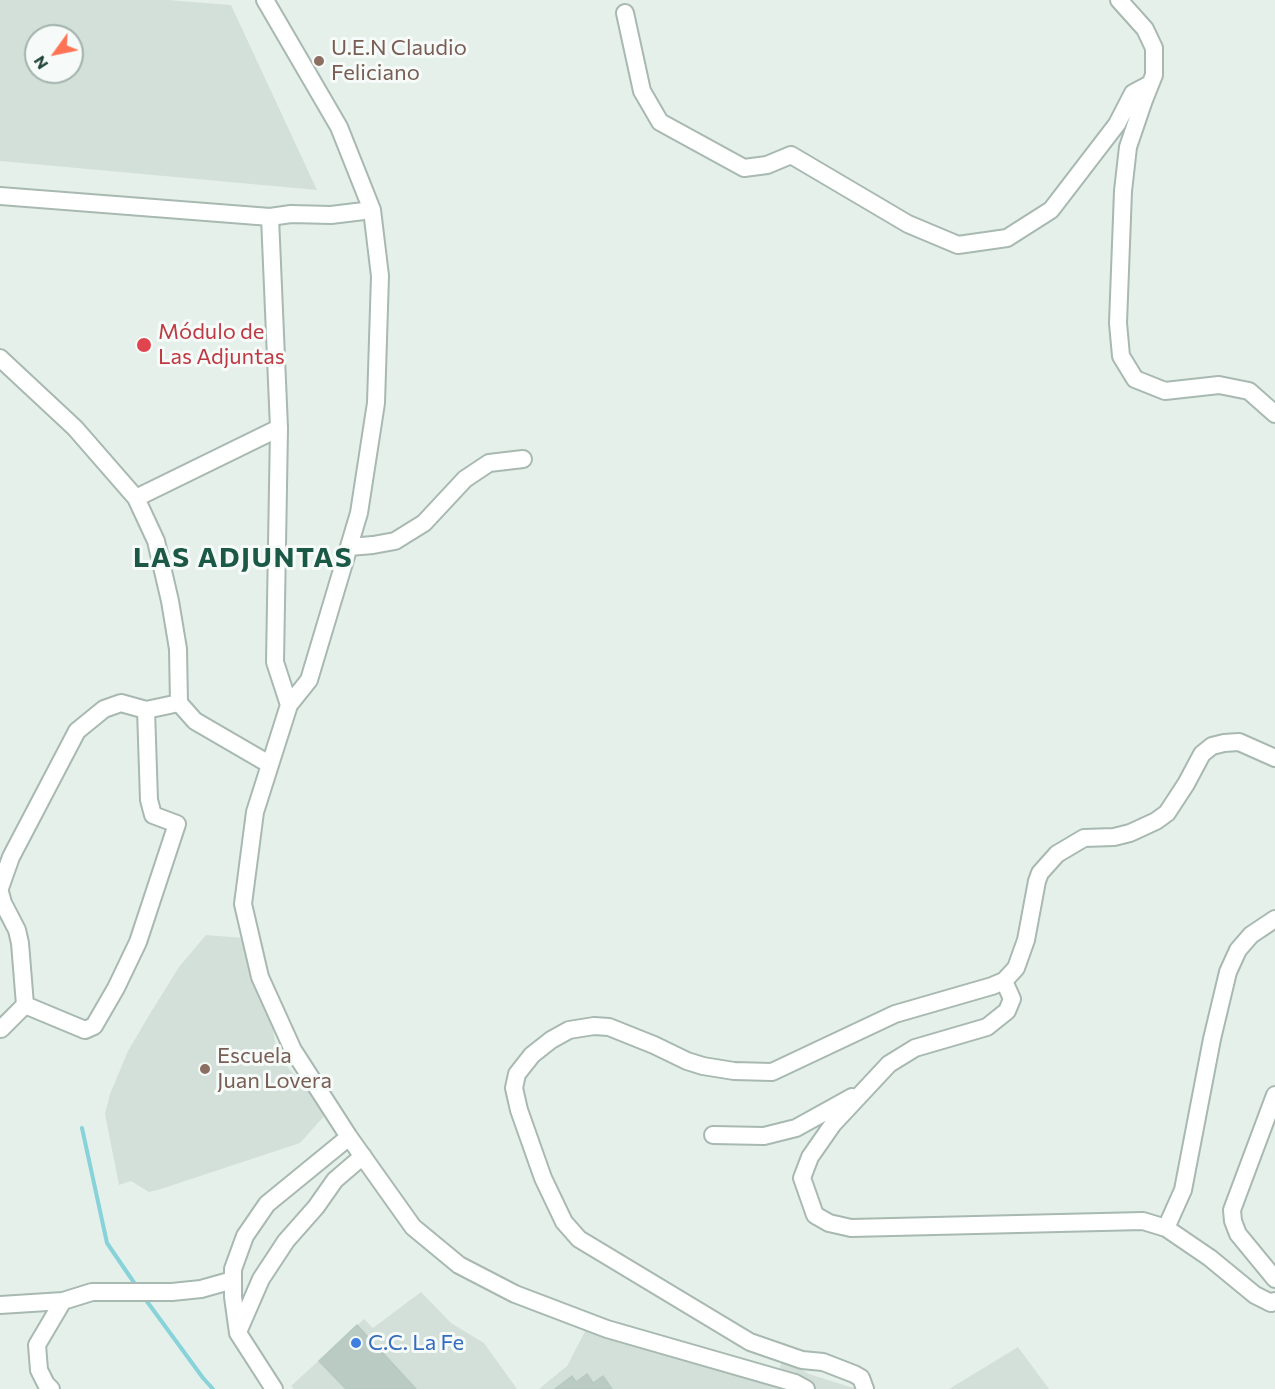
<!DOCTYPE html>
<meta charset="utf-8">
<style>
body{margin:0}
#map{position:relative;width:1275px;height:1389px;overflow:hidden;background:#e5f0ea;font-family:Commissioner,sans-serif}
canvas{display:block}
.north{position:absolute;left:24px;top:24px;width:60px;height:60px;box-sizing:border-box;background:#f6fbf9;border:2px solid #a1b2ac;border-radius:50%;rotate:237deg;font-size:16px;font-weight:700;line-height:24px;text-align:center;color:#224439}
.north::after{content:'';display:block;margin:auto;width:21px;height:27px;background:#ff7354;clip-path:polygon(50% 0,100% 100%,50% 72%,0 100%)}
</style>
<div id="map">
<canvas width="1275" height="1389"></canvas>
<div class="north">N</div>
</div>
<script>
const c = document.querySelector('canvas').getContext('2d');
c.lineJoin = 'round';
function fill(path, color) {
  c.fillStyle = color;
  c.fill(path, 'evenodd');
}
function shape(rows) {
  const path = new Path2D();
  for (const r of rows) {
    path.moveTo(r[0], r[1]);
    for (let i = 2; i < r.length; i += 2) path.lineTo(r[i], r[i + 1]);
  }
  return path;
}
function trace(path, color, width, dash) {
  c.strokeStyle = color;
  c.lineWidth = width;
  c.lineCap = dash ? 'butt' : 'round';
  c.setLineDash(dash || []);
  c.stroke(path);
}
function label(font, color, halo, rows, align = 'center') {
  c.font = font + ' Commissioner,sans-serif';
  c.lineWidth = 6;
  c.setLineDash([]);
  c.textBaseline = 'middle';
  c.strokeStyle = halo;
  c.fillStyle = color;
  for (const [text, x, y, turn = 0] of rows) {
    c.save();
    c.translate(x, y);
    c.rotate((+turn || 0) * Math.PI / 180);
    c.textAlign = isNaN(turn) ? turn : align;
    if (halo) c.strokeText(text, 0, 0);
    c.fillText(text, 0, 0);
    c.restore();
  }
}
fill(shape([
 [0,0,168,0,231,5,317,190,0,161],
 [36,36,72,36,72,72,36,72],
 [206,935,244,938,271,1015,275,1042,284,1063,317,1100,326,1114,300,1143,161,1189,149,1192,131,1181,119,1185,105,1114,110,1094,128,1051,151,1012,179,967],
 [421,1292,451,1323,484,1343,517,1389,294,1389,291,1386,364,1319,373,1328],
 [591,1320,775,1379,783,1359,809,1374,857,1389,539,1389,567,1366],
 [1018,1347,1049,1389,949,1389]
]), '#d3e0d9');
trace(shape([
 [82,1128,107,1243,137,1287],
 [143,1296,203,1378,213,1389]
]), '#88d2d9', 4);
const building = shape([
 [357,1325,416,1389,346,1389,319,1361,357,1325],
 [587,1374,593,1383,603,1376,612,1389,555,1389,572,1376,576,1382,587,1374]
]);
fill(building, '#bacbc3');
trace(building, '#b7cac1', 1.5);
const minor = shape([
 [265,0,339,127,372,210,380,276,376,403,359,513,309,680,289,705,255,812,243,904,260,977,293,1050,349,1137,413,1227,459,1265,515,1294,607,1329,795,1383,806,1389],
 [1119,0,1145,29,1154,48,1154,75,1144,100,1128,147,1123,191,1118,323,1121,356,1135,379,1165,391,1219,385,1249,391,1275,414],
 [625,13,642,91,660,122,744,168,767,165,791,155,908,224,958,245,1007,238,1051,210,1117,124,1133,93,1150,84],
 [0,196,270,217,291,214,331,215,372,210],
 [270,217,279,428,275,662,289,705],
 [0,358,75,428,136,498,156,541,170,601,178,649,179,703,195,721,269,764],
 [136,498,279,428],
 [349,547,373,545,395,541,424,523,465,479,489,463,523,459],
 [0,888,11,857,77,731,104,709,121,703,146,710,179,703],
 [0,892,3,903,17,930,20,943,25,1005],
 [1004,981,1012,999,1007,1011,987,1027,915,1048,889,1064,833,1124,810,1157,802,1178,815,1215,829,1223,851,1228,1143,1221,1166,1228,1210,1258,1255,1295,1271,1303,1275,1301],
 [1,1029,25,1005,85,1030,94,1026,116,988,138,942,177,824,153,815,149,800,146,710],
 [1275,1095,1232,1210,1233,1221,1238,1234,1275,1279],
 [713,1135,764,1136,796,1128,852,1097],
 [1166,1228,1183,1190,1212,1039,1228,972,1238,950,1251,935,1275,919],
 [0,1305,63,1301,92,1292,172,1292,201,1289,233,1280],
 [238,1332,261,1279,286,1241,316,1207,335,1180,363,1156],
 [51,1389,46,1384,39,1370,37,1345,63,1301],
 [274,1389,238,1333,233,1297,233,1269,245,1236,267,1204,349,1137],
 [865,1389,861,1378,854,1374,823,1362,802,1360,750,1342,579,1239,564,1222,543,1178,519,1110,514,1088,517,1074,532,1055,551,1040,569,1030,594,1026,609,1027,654,1045,687,1061,703,1066,734,1071,772,1072,895,1014,992,986,1004,981,1016,968,1026,940,1037,881,1040,873,1057,854,1084,838,1114,837,1130,833,1156,821,1167,813,1186,784,1202,754,1212,746,1224,743,1239,742,1275,758]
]);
trace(minor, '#a7b9b1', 20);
trace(minor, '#fff', 16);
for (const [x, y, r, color] of [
 [319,61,6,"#8d6e63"],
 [144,345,8,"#e0444e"],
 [205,1069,6,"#8d6e63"],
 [356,1343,6,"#3f7fe0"]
]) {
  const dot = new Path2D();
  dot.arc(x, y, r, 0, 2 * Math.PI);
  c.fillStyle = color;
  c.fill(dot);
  trace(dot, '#f6fbf9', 2);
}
label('22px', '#785e54', '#f6fbf9', [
 ["U.E.N Claudio",331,48],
 ["Feliciano",331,73],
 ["Escuela",217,1056],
 ["Juan Lovera",217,1081]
], 'left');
label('22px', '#be3a42', '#f6fbf9', [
 ["Módulo de",158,332],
 ["Las Adjuntas",158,357]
], 'left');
label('22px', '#366cbe', '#f6fbf9', [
 ["C.C. La Fe",368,1343]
], 'left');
c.letterSpacing = '1.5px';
label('bold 28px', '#1b5946', '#f6fbf9', [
 ["LAS ADJUNTAS",243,558]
]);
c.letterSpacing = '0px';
</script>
